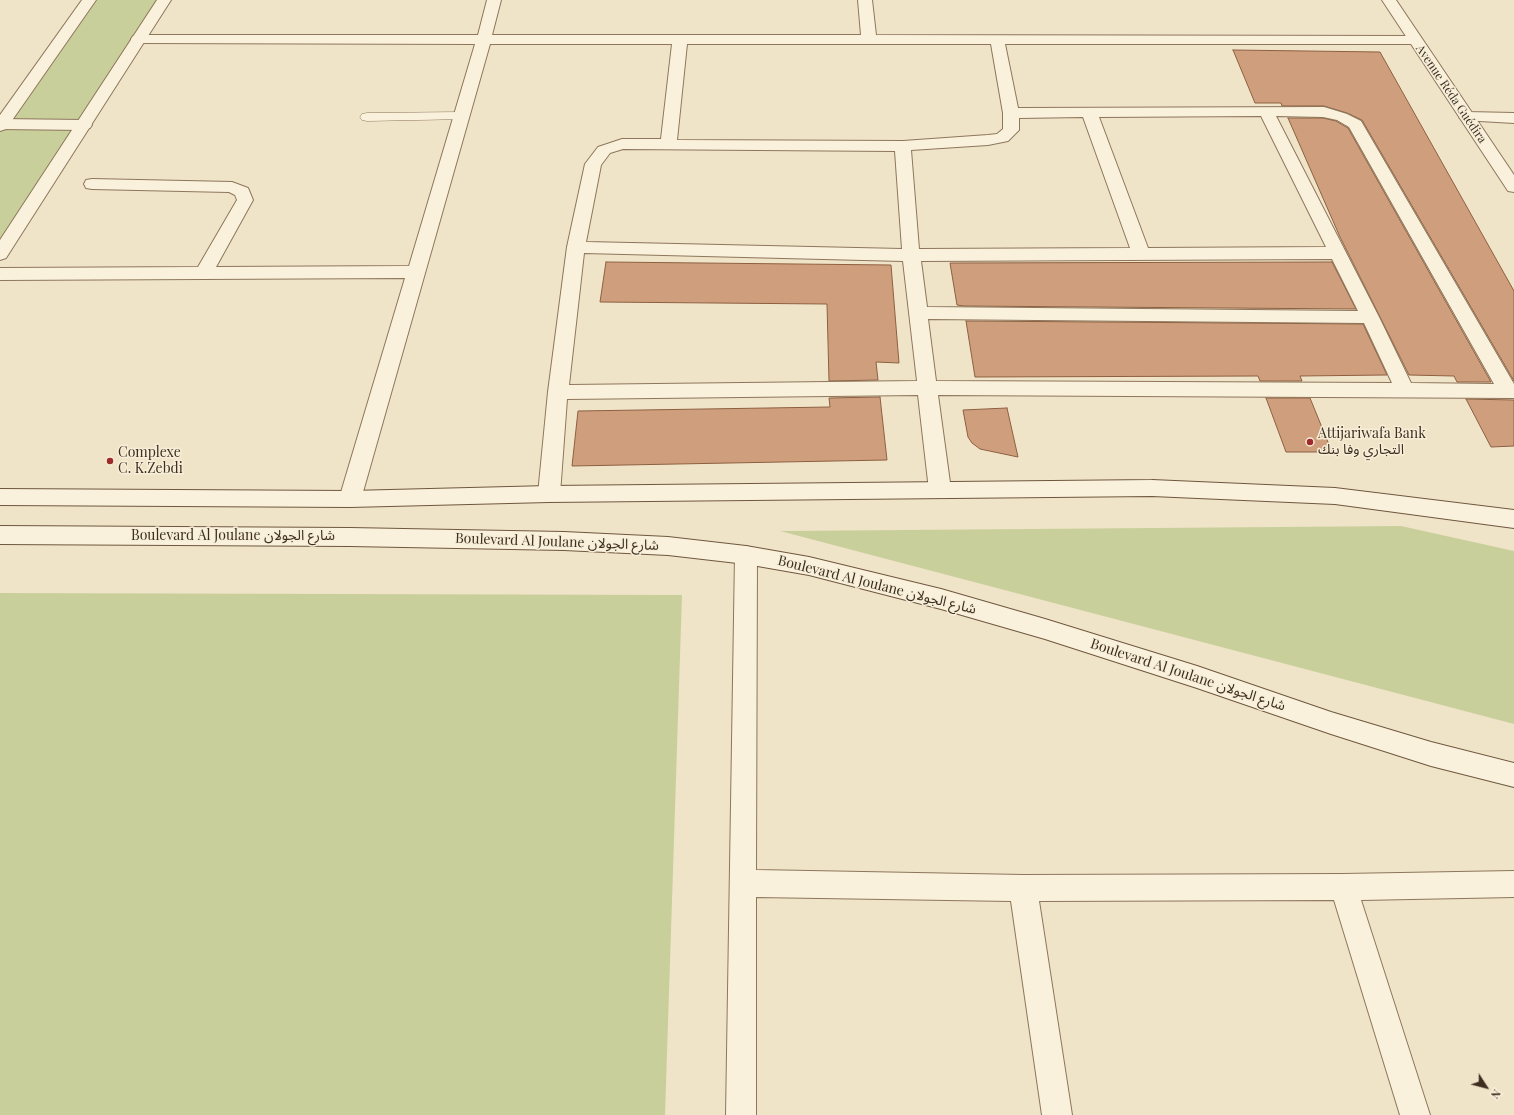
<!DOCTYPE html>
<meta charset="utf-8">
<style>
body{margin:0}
#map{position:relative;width:1514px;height:1115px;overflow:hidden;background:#f0e4c8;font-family:"Playfair Display",serif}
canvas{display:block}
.north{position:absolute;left:1466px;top:1067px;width:40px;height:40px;-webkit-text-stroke:3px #f7eed8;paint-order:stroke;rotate:126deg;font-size:11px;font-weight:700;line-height:16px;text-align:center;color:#3d2e20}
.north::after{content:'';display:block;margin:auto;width:14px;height:18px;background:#3d2e20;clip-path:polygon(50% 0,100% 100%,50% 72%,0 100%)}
</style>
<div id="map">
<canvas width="1514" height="1115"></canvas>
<div class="north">N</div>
</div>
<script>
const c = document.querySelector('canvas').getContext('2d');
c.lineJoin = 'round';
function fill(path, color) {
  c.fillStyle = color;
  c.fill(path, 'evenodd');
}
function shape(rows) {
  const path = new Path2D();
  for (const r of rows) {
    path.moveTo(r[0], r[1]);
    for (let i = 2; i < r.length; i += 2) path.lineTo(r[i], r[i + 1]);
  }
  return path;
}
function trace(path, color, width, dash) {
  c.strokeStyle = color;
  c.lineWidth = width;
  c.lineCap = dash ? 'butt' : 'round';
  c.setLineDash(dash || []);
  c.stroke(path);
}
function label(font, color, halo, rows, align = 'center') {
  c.font = font + ' "Playfair Display","Noto Sans Arabic",serif';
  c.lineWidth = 3;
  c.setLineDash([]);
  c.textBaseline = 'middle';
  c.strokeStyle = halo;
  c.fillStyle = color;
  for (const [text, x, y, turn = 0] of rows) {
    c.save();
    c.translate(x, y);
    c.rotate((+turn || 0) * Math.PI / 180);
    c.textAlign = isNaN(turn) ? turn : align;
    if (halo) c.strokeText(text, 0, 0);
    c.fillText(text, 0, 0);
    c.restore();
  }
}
fill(shape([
 [89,0,164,0,0,254,0,126],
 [1401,526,1514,551,1514,724,780,531],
 [0,593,682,595,665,1115,0,1115]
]), '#c9cf9b');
const building = shape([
 [1233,50,1380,52,1514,291,1514,381,1362,120,1347,113,1324,106,1282,106,1281,103,1255,103,1233,50],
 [1288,118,1323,118,1336,121,1348,128,1491,382,1457,382,1454,376,1409,375,1340,237,1288,118],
 [606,262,891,265,899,363,876,362,878,380,829,381,827,304,600,302,606,262],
 [1332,262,1356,309,964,306,957,305,950,263,1332,262],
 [966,321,1363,324,1387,375,1300,376,1302,381,1260,381,1258,376,975,377,966,321],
 [880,397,887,460,572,466,578,411,830,407,829,398,880,397],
 [1266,398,1310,398,1332,452,1286,452,1266,398],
 [1466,399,1514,400,1514,446,1491,447,1466,399],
 [1007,408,1018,457,980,449,972,443,968,437,963,410,1007,408]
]);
fill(building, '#cf9f7d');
trace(building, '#8d5f41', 1);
const service = shape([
 [462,112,467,113,469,116,467,119,367,121,362,120,360,117,362,114,367,113,462,112]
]);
const minor = shape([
 [487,0,501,0,492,35,861,35,858,0,872,0,876,35,1415,36,1420,37,1422,40,1420,43,1415,44,1005,44,1018,108,1324,107,1347,114,1361,121,1514,384,1514,398,938,395,951,490,947,496,940,498,933,496,929,490,918,395,567,399,560,494,556,500,549,502,542,500,538,494,548,392,567,247,585,164,598,147,622,139,661,139,672,44,490,44,361,499,357,505,350,507,343,505,339,499,405,278,0,280,0,268,198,267,237,200,235,195,229,192,92,189,86,188,84,184,86,180,92,179,232,182,248,188,253,200,216,267,409,266,475,44,138,43,133,42,131,39,133,36,138,35,478,35,487,0],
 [687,44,991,44,1003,113,1003,129,997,134,988,135,903,141,677,140,687,44],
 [1261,116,1326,247,1148,248,1099,117,1261,116],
 [1276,116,1323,117,1337,120,1349,127,1494,384,1411,383,1379,317,1276,116],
 [1083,117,1130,248,919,249,911,150,988,145,1008,141,1019,130,1019,118,1083,117],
 [623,149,895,151,902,249,586,242,601,165,610,153,623,149],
 [584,253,903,261,917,381,569,385,584,253],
 [1332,259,1358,311,927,307,921,261,1332,259],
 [928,319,1364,323,1392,383,936,381,928,319],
 [1467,112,1514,113,1514,123,1462,120,1459,117,1462,114,1467,112],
 [0,119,84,120,90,122,92,125,90,128,84,130,0,129,0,119],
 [746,546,754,549,757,555,756,870,1023,875,1343,874,1514,871,1514,897,1361,900,1430,1115,1400,1115,1334,900,1039,901,1072,1115,1042,1115,1011,901,756,897,756,1115,726,1115,735,555,738,549,746,546]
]);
const tertiary = shape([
 [82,0,96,0,6,129,0,131,0,115,82,0],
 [157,0,171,0,6,258,0,260,0,240,157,0],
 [1382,0,1396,0,1514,175,1514,192,1508,191,1382,0]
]);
const secondary = shape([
 [1152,480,1335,488,1514,510,1514,528,1335,504,1152,496,549,502,350,507,0,505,0,489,350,491,549,486,1152,480],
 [0,526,350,528,564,532,668,537,746,546,809,557,941,589,1045,619,1197,666,1331,712,1431,742,1514,763,1514,787,1431,766,1331,734,1197,688,1045,639,941,609,809,575,746,564,668,555,564,550,350,546,0,544,0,526]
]);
trace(service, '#8d765c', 1);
trace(minor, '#8d765c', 2);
trace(tertiary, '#8d765c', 2);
trace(secondary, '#6f573f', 2);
fill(service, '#faf1dc');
fill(minor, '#faf1dc');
fill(tertiary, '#faf1dc');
fill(secondary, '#faf1dc');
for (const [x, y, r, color] of [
 [1310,442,4,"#9e2a2b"],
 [110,461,4,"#9e2a2b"]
]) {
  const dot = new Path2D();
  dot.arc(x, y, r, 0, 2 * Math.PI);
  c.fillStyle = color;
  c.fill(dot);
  trace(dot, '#f7eed8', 1.5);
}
label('12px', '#3d2e20', '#f7eed8', [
 ["Avenue Réda Guédira",1451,94,56]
]);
label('14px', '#3d2e20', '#f7eed8', [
 ["Attijariwafa Bank",1318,434],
 ["التجاري وفا بنك",1318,450],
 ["Complexe",118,453],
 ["C. K.Zebdi",118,469]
], 'left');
label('14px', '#3d2e20', '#f7eed8', [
 ["Boulevard Al Joulane شارع الجولان",233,536],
 ["Boulevard Al Joulane شارع الجولان",557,542,2],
 ["Boulevard Al Joulane شارع الجولان",877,585,14],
 ["Boulevard Al Joulane شارع الجولان",1188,675,18]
]);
</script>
